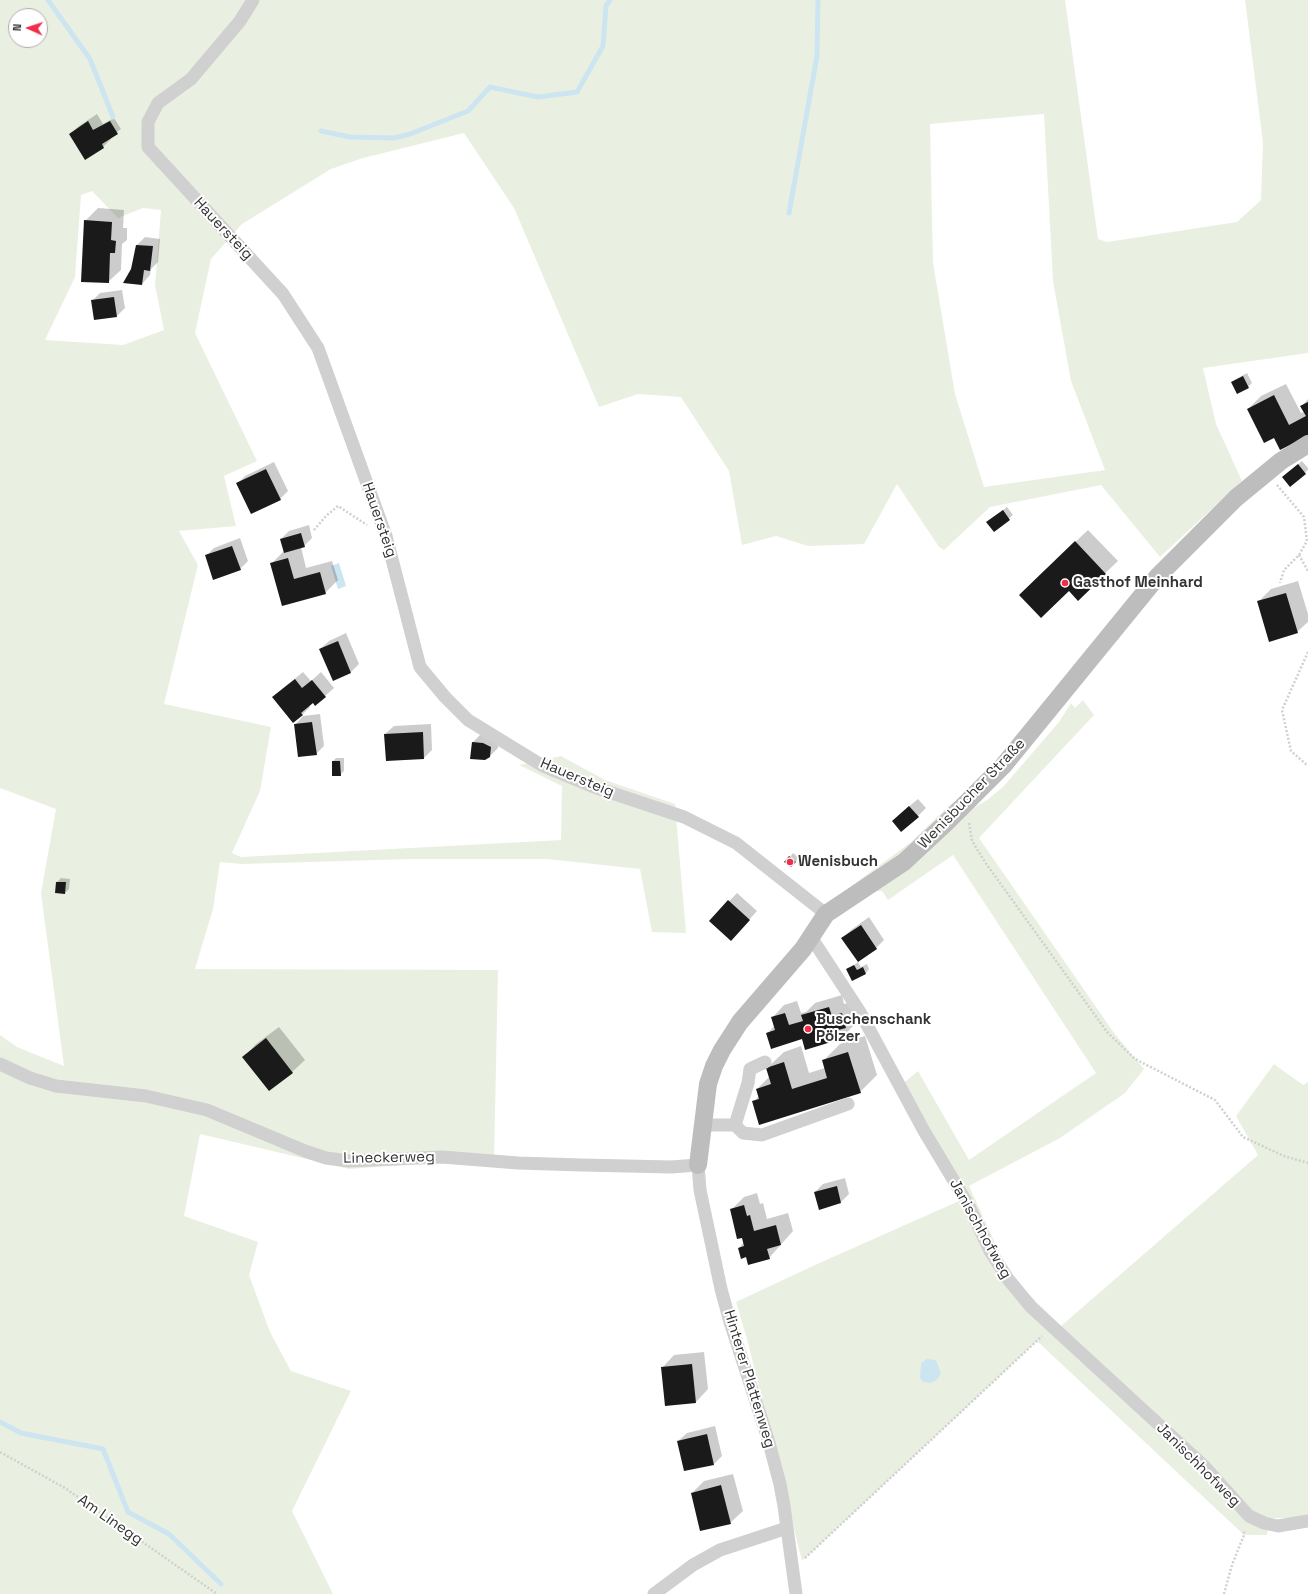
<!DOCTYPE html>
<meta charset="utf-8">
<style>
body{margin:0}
#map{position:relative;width:1308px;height:1594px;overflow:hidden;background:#fff;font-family:"Space Grotesk",sans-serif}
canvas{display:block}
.north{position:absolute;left:8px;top:8px;width:40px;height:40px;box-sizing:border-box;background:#fff;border:1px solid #adadad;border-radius:50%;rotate:273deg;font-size:11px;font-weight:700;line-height:16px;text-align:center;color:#333}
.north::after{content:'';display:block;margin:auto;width:14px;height:18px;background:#f12d4a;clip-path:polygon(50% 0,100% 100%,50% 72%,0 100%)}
</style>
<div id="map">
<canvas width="1308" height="1594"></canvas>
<div class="north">N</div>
</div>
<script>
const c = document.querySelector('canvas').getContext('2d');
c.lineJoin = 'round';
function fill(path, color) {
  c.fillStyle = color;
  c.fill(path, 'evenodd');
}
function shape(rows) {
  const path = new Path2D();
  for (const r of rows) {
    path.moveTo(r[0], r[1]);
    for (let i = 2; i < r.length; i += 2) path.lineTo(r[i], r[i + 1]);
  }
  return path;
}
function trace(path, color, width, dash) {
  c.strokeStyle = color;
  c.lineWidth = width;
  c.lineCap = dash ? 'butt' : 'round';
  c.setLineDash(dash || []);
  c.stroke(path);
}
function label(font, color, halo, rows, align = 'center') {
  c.font = font + ' "Space Grotesk",sans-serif';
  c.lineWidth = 4;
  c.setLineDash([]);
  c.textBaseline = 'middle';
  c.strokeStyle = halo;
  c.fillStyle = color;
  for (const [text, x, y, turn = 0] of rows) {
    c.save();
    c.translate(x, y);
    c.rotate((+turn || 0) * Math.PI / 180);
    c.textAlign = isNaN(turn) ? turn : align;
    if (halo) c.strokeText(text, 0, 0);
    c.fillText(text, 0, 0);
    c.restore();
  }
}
fill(shape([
 [0,0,1065,0,1098,239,1107,242,1237,222,1261,200,1263,143,1245,0,1308,0,1308,353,1203,368,1216,424,1242,481,1160,557,1101,485,990,507,944,550,939,547,897,484,864,544,808,546,776,536,742,545,729,471,681,397,638,394,599,407,514,208,464,133,363,158,331,169,242,224,211,259,195,333,257,461,224,476,236,526,179,531,198,565,164,704,271,727,260,791,232,853,241,857,561,840,562,786,519,765,561,756,605,780,675,804,686,933,652,932,640,869,547,859,411,859,242,864,220,862,213,909,195,969,498,970,494,1161,440,1162,349,1169,200,1134,184,1216,258,1242,249,1275,270,1332,291,1371,351,1391,292,1511,333,1594,0,1594,0,1035,17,1047,64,1066,41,893,56,809,0,788],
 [16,16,40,16,40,40,16,40],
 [1044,114,1053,281,1071,381,1105,470,984,487,955,394,933,263,930,124],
 [92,191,118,218,143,208,161,210,155,285,164,330,123,345,45,340,75,277,81,195],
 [1083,700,1094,715,979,838,1114,1033,1144,1069,1125,1093,1060,1138,969,1186,1010,1276,1061,1326,1258,1155,1236,1116,1274,1064,1303,1085,1308,1082,1308,1515,1293,1518,1270,1518,1267,1535,1244,1535,1037,1341,802,1561,747,1339,736,1302,815,1265,959,1201,900,1086,918,1071,969,1160,1096,1073,953,855,888,900,882,891,842,893,911,842,953,802,964,813,987,800,1003,787,1059,722,1071,703,1075,708]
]), '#eaf0e1');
fill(shape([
 [339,563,346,586,338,589,331,566],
 [927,1359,936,1360,941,1373,937,1380,930,1383,923,1382,920,1378,921,1363]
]), '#cde5f0');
fill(shape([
 [97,114,103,124,114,118,121,129,110,137,111,139,103,147,70,134,79,126],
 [98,208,124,210,123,228,127,228,127,240,122,244,121,270,108,282,85,221],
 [145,237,160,239,158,262,151,269,150,275,142,284,132,269,137,245],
 [122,290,125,308,117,316,92,301,100,293],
 [1247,373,1252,383,1248,387,1232,382,1236,379],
 [1286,384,1301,413,1304,412,1302,406,1308,399,1308,435,1274,437,1248,409,1261,396],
 [1302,461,1308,468,1308,470,1290,485,1287,474],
 [274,462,288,491,280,499,237,484,245,476],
 [1007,507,1013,515,994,531,991,519],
 [309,525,312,538,304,546,301,547,306,568,332,561,338,580,325,593,282,605,271,564,284,551,281,539,289,531],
 [1088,530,1118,561,1078,599,1069,590,1033,582],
 [240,538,248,561,240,569,206,556,214,548],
 [1298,581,1308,614,1308,622,1297,632,1258,602,1271,589],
 [346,633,359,664,351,672,333,679,320,649,329,641],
 [303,672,311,681,321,672,334,688,315,705,313,702,309,705,310,707,302,715,282,689],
 [320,714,324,746,316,754,295,725,303,716],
 [431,724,432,750,424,758,385,734,394,726],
 [481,734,499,739,498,748,490,756,473,742],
 [336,758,344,758,344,771,340,775,333,761],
 [918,799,926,808,918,816,901,813],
 [793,853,799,858,795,862,790,857],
 [61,878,70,879,69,889,65,893,57,882],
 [737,893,757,911,739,931,710,921],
 [869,917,884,940,876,948,843,938,851,930],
 [858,962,861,967,867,964,869,969,866,973,853,980,847,970],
 [842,995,844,1004,854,1001,858,1014,852,1021,853,1026,841,1039,803,1038,768,1033,774,1026,772,1018,784,1005,797,1001,801,1013,806,1012,815,1003],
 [279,1027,305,1060,292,1072,244,1057,256,1044],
 [865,1036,877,1075,860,1092,753,1102,759,1096,757,1089,770,1076,767,1068,784,1052,801,1046,809,1073,825,1068,823,1061,840,1044],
 [845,1178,849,1194,841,1202,815,1192,823,1184],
 [757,1193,760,1204,763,1203,767,1219,788,1213,793,1231,769,1258,747,1256,739,1248,744,1242,732,1209,744,1197],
 [704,1352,708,1389,696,1402,662,1368,674,1355],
 [715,1426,722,1456,714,1464,678,1441,687,1433],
 [733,1474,743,1511,730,1523,692,1493,704,1481]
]), '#0003');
trace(shape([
 [48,0,90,59,113,117],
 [321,131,350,137,394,138,410,134,468,111,490,87,538,97,577,92,603,46,606,6,610,0],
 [789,213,817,56,818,0],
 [0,1422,21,1433,103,1449,128,1512,169,1534,221,1584]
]), '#cde5f0', 5);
fill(shape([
 [88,121,93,130,110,121,118,134,102,144,104,148,85,160,69,134],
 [84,220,112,222,111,240,116,241,115,253,110,253,109,283,81,282],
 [136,245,153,246,150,271,144,270,142,285,123,283,131,269],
 [114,297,117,317,94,320,91,300],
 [1243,376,1249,388,1237,394,1231,382],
 [1274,395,1289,425,1306,416,1300,406,1308,402,1308,436,1280,450,1274,438,1264,443,1247,409],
 [1298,464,1306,474,1290,487,1282,477],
 [266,469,281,500,251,514,236,483],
 [1003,510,1010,520,994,532,986,522],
 [301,533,305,547,284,553,280,539],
 [1075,541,1106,574,1078,601,1069,591,1041,618,1019,595],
 [232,546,241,570,213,580,205,555],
 [288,558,294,579,320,572,326,594,282,606,270,563],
 [1286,593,1298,633,1269,642,1257,601],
 [338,641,351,673,333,681,319,649],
 [295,679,302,688,312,680,326,697,315,706,313,703,301,713,303,715,293,723,272,697],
 [312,722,317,755,298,757,294,724],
 [423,732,424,759,386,761,384,734],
 [472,742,483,743,491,747,490,757,485,760,470,759],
 [332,761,340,761,341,776,332,776],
 [909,806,919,817,901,832,892,821],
 [789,856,796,862,791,867,784,862],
 [56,882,66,882,65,894,55,893],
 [728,900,750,920,731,941,709,921],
 [861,925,877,949,858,962,841,938],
 [854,965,857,970,863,967,866,974,852,981,846,969],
 [829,1007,832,1016,842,1013,846,1028,838,1030,841,1039,805,1050,802,1039,771,1049,766,1033,775,1030,771,1017,785,1013,789,1025,803,1021,801,1015],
 [266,1038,293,1073,269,1091,242,1057],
 [848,1052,861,1093,759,1125,752,1101,759,1099,756,1089,771,1084,766,1068,784,1062,792,1089,827,1078,822,1060],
 [837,1186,841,1203,819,1210,814,1192],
 [744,1205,747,1216,750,1215,754,1231,776,1225,781,1245,767,1249,770,1259,748,1265,746,1257,741,1259,738,1248,744,1246,742,1238,737,1239,730,1209],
 [692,1364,696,1403,665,1406,661,1367],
 [707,1434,714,1465,684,1471,677,1441],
 [721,1485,731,1524,700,1531,691,1493]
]), '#1a1a1a');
trace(shape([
 [1277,485,1304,517,1307,541,1299,555,1284,570,1280,583],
 [314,530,326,516,338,506,367,525],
 [1299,555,1308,571],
 [1308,652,1282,710,1291,751,1308,766],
 [969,823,972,841,985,862,1107,1032,1135,1059,1215,1100,1243,1137,1284,1156,1308,1163],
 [0,1452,65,1488,217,1594],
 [805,1558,1042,1336],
 [1224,1594,1232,1565,1244,1535,1244,1530]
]), '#d0d0d0', 2.5, [2, 2]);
trace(shape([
 [253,0,240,21,191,79,158,103,148,122,148,147,283,294,318,348,386,536,420,667,445,697,468,720,543,766,594,787,684,817,736,843,826,914],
 [811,937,860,1012,924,1131,969,1206,990,1251,1008,1279,1031,1307,1205,1467,1249,1516,1264,1523,1278,1526,1308,1521],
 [0,1064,30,1078,56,1086,146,1096,207,1110,305,1151,326,1158,349,1161,442,1157,518,1163,582,1165,671,1167,698,1165,700,1190,721,1289,730,1322,768,1439,780,1484,784,1506,796,1594],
 [702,1125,735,1125,743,1133,762,1135,848,1104],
 [735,1125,748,1083,750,1069,765,1062],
 [654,1594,693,1565,720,1550,787,1528]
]), '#d0d0d0', 13);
trace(shape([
 [698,1165,708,1084,714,1066,722,1050,740,1022,803,949,826,914,904,862,946,823,1003,766,1158,576,1236,498,1281,461,1308,444]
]), '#bdbdbd', 18);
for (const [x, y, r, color] of [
 [1065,583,4,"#f12d4a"],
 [790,862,4,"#f12d4a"],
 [808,1029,4,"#f12d4a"]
]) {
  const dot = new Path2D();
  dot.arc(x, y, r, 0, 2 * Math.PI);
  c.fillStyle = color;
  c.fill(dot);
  trace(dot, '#fff', 1.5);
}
label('15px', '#333', '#fff', [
 ["Hauersteig",223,229,47],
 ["Hauersteig",379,520,71],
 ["Hauersteig",577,778,23],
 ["Wenisbucher Straße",972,794,-46],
 ["Lineckerweg",389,1158,-1],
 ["Janischhofweg",980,1229,61],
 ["Hinterer Plattenweg",749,1379,73],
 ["Janischhofweg",1198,1465,45],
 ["Am Linegg",110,1520,35]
]);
label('bold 15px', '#333', '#fff', [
 ["Gasthof Meinhard",1073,583],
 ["Wenisbuch",798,862],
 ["Buschenschank",816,1020],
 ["Pölzer",816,1037]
], 'left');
</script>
